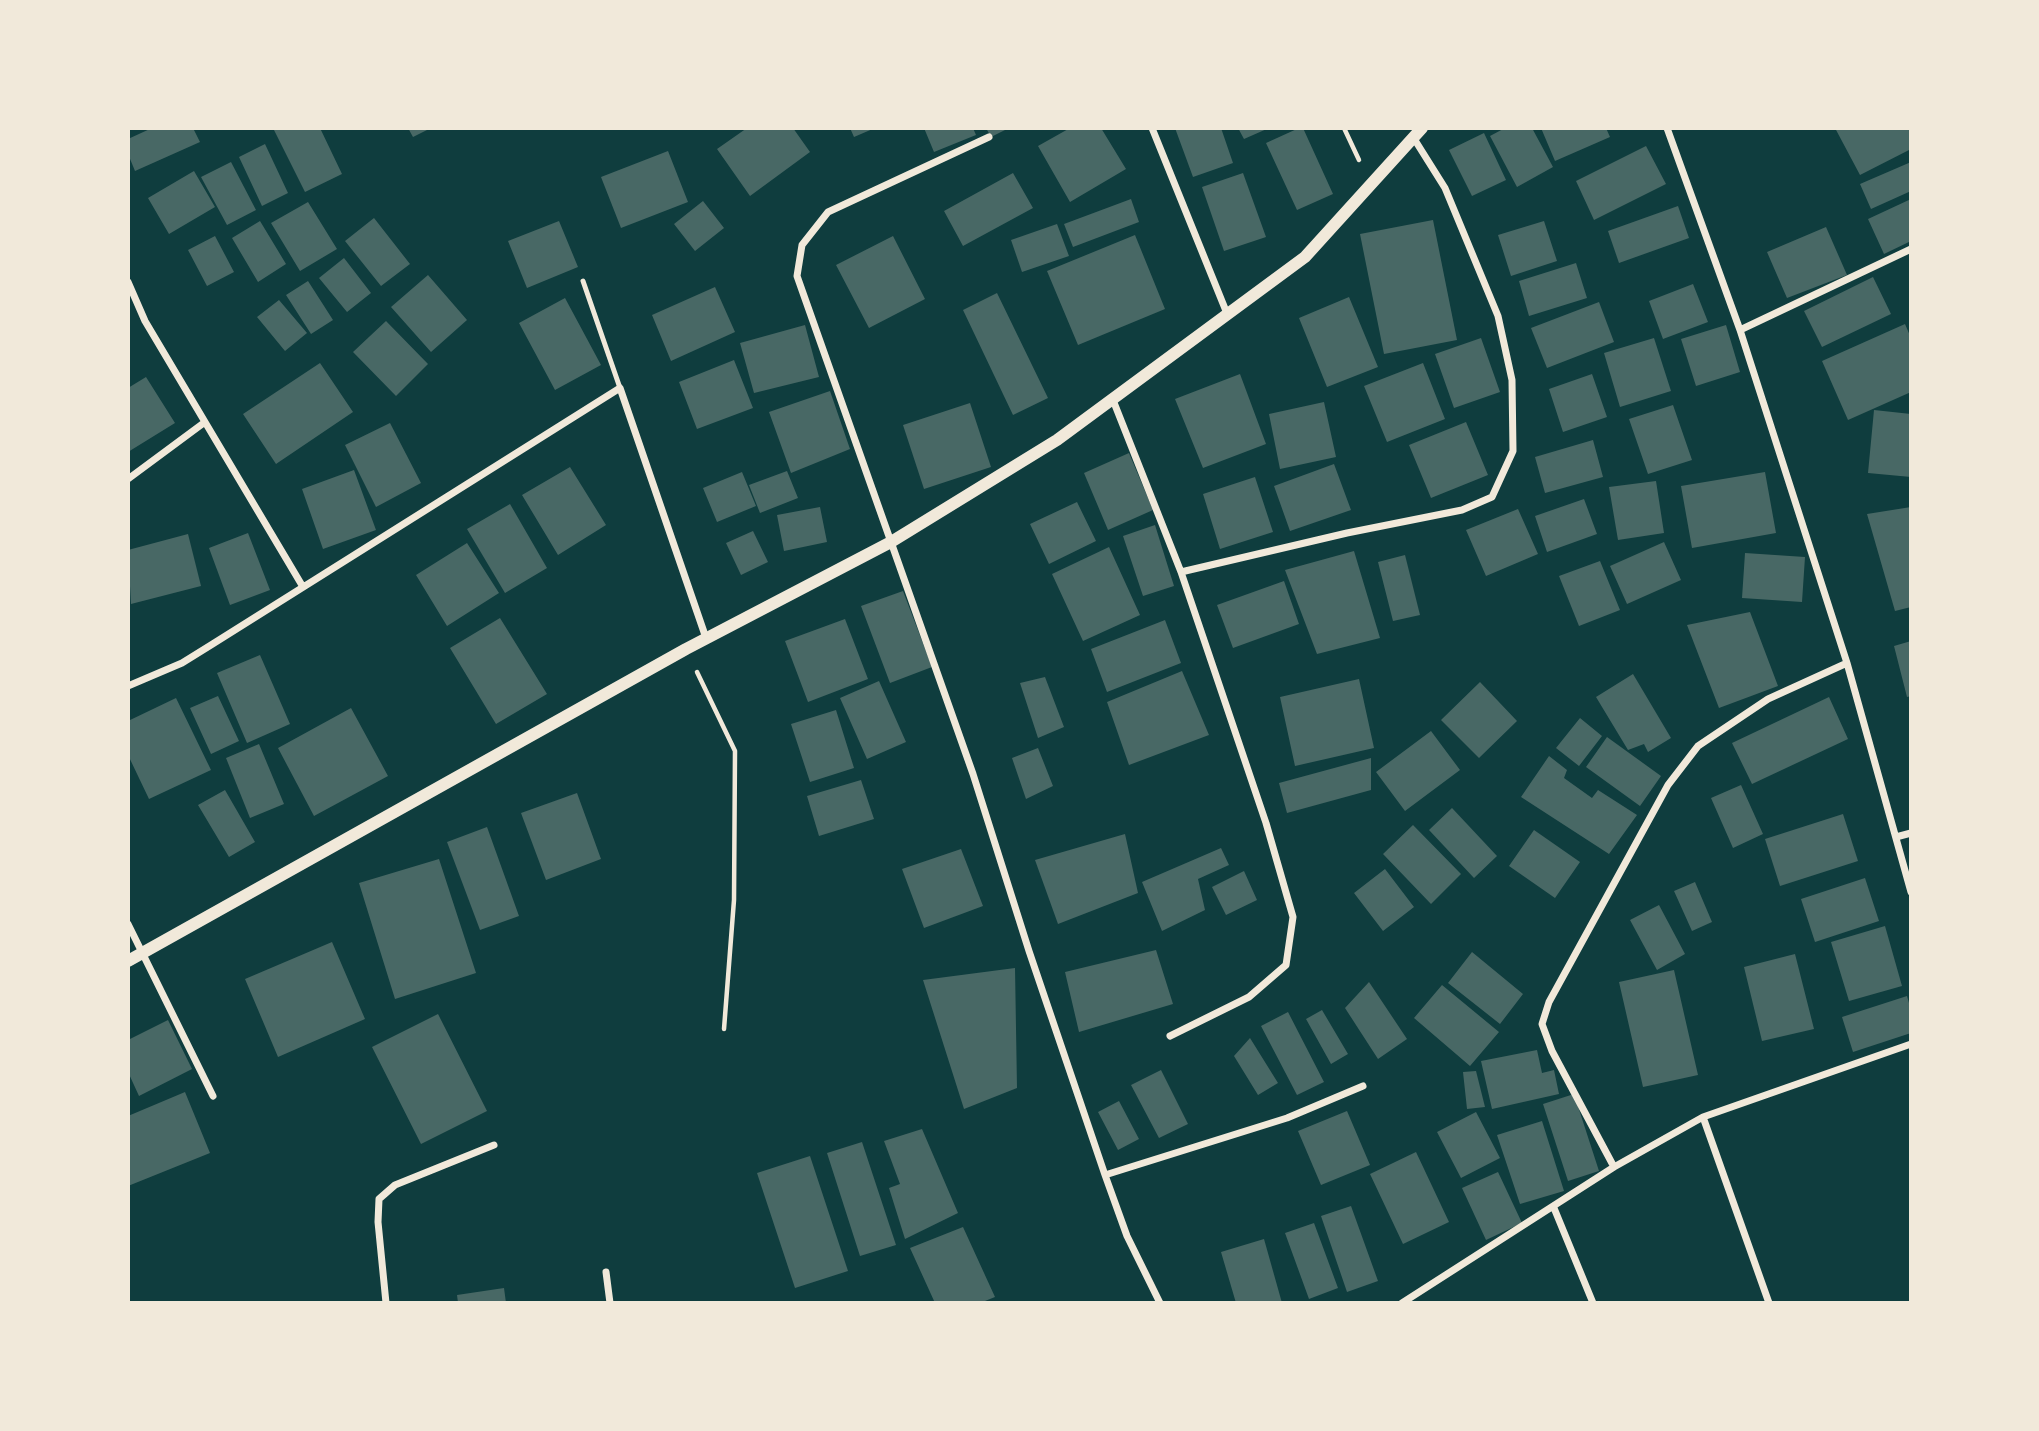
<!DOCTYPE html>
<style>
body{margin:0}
#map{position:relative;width:2039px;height:1431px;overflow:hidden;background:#0f3d3e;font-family:"Archivo Narrow",sans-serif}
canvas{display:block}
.frame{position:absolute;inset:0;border:130px solid #f1e9da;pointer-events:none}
</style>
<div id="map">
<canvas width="2039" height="1431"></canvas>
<div class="frame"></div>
</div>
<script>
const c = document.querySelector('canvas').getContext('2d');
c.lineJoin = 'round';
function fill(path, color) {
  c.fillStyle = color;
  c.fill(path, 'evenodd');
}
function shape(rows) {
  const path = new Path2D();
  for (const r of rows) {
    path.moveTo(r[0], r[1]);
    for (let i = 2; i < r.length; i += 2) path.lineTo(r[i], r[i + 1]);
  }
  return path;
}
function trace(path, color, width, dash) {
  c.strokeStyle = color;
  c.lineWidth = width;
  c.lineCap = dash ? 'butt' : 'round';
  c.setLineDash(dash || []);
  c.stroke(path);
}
fill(shape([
 [152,128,193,128,200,142,135,171,128,154,128,139],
 [273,128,320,128,342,174,305,192],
 [408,128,431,128,413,137],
 [747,128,793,128,810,152,750,196,717,149],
 [850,128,875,128,854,137],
 [924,128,973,128,976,135,934,152],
 [986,128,1009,128,991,137],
 [1070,128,1101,128,1126,169,1070,202,1038,146],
 [1175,128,1221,128,1233,163,1193,177],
 [1238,128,1269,128,1244,139],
 [1299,128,1303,128,1333,194,1297,210,1266,143],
 [1505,128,1532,128,1553,167,1517,187,1490,136],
 [1541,128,1606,128,1610,137,1555,161],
 [1835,128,1911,128,1911,149,1860,175],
 [1484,133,1506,180,1472,196,1449,150],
 [265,144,288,193,262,206,239,157],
 [1646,146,1666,184,1594,220,1576,181],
 [668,151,688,202,621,228,601,177],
 [231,162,256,210,227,225,201,177],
 [1911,162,1911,191,1871,209,1860,184],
 [194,171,215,207,169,234,148,198],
 [1013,173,1033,208,963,246,944,211],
 [1243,173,1266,237,1224,251,1202,187],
 [1131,199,1139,222,1073,247,1064,224],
 [1911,199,1911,241,1884,254,1868,219],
 [703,201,724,228,695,251,674,224],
 [308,202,337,249,300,271,271,223],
 [1678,206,1689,238,1619,263,1608,231],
 [374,218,410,264,381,286,345,241],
 [1433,220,1457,340,1384,354,1360,234],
 [260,221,286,264,258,282,232,238],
 [559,221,578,267,527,288,508,241],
 [1544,221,1557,261,1511,276,1498,235],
 [1057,224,1069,256,1022,272,1011,240],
 [1826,227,1847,275,1787,298,1767,252],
 [1135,235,1165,309,1078,345,1047,271],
 [215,236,234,272,207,286,188,250],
 [893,236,925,299,869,328,836,265],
 [344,258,371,293,347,312,319,278],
 [1576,263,1587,298,1529,316,1519,281],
 [428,275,467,320,431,352,391,307],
 [1873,277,1891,314,1822,347,1804,311],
 [308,281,333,320,311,334,286,295],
 [1693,284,1708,322,1663,339,1649,301],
 [715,287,735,332,671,361,652,315],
 [997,293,1048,398,1013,415,963,310],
 [1349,297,1378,367,1327,387,1299,318],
 [565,298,601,365,555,390,519,323],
 [279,300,307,333,285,351,257,317],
 [1599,302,1614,342,1547,368,1531,328],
 [386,321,428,364,396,396,353,352],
 [1905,324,1911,338,1911,392,1848,420,1822,361],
 [805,325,819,377,754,393,740,343],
 [1726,325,1740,372,1696,386,1681,339],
 [1481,338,1500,392,1454,408,1435,354],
 [1654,338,1671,391,1620,407,1604,353],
 [734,360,753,408,697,429,679,382],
 [320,363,353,412,276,464,243,414],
 [1423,363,1445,419,1387,442,1364,386],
 [1240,374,1266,444,1203,468,1175,399],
 [1592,374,1607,417,1563,432,1549,389],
 [146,377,175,423,128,452,128,388],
 [830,391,850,449,791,473,769,412],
 [1324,402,1336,457,1280,469,1269,414],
 [970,403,991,467,924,489,903,425],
 [1673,405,1692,460,1648,474,1629,419],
 [1874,410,1911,414,1911,477,1868,473],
 [1466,422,1488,475,1431,498,1409,445],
 [390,423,421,483,376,507,345,445],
 [1593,440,1603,477,1545,493,1535,457],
 [1129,453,1153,510,1108,530,1084,473],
 [1334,464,1351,510,1290,531,1274,486],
 [570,467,606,525,558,555,522,495],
 [354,470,376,530,323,549,302,489],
 [787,471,798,498,760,513,749,485],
 [742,472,756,506,717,522,703,488],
 [1765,472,1776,533,1692,548,1681,486],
 [1255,477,1273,532,1220,549,1203,494],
 [1656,481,1664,533,1618,540,1609,487],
 [1584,499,1597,534,1547,552,1535,516],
 [1077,502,1096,541,1049,564,1030,524],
 [510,504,547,568,505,593,467,529],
 [820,507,827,542,784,551,777,515],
 [1911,507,1911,607,1895,611,1867,514],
 [1518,509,1538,554,1486,576,1466,530],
 [1155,525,1174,586,1143,596,1123,536],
 [753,531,768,562,741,575,726,543],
 [248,533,270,590,230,605,209,548],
 [188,534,201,586,131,604,128,550],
 [1664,542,1681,580,1627,604,1610,566],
 [467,543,499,593,447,626,416,575],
 [1109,547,1140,615,1083,641,1052,574],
 [1354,551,1380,638,1317,654,1285,570],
 [1745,553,1805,557,1802,602,1742,598],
 [1405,555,1420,615,1393,621,1378,562],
 [1600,561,1620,610,1579,626,1559,576],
 [1284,581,1299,624,1233,648,1217,605],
 [903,591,932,667,890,683,861,606],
 [1750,612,1778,686,1719,708,1687,625],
 [500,618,547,694,496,724,450,648],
 [845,619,868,679,808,702,785,641],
 [1165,620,1181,663,1107,692,1091,649],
 [1911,641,1911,696,1907,697,1894,646],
 [260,655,290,724,247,743,217,673],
 [1182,671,1209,735,1129,765,1107,702],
 [1633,674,1671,738,1648,752,1644,744,1628,750,1596,697],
 [1045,677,1064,727,1038,738,1020,683],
 [1359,679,1374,748,1295,766,1280,697],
 [879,681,906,742,867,759,840,698],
 [1480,682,1517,721,1479,758,1441,720],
 [218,696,239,741,211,754,190,708],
 [1829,697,1848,739,1752,784,1732,743],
 [176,698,211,770,149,799,128,755,128,721],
 [351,708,388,776,314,816,278,748],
 [836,710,854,768,810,782,791,724],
 [1580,718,1602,736,1579,766,1556,748],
 [1431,731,1460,770,1405,811,1376,772],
 [1607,737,1661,776,1640,806,1586,767],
 [259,744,284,804,250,818,226,758],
 [1038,748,1053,786,1026,799,1012,758],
 [1549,756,1567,770,1564,778,1592,798,1598,790,1637,815,1609,854,1521,797],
 [1371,758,1371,790,1287,813,1279,783],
 [861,780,874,819,819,836,807,796],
 [1741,785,1763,834,1733,848,1711,798],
 [225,790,255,842,229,857,198,805],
 [577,793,601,859,546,880,521,813],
 [1452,808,1497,856,1474,878,1429,830],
 [1843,814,1858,861,1780,886,1765,839],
 [1413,825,1461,874,1431,904,1383,854],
 [487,827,519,916,480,930,447,842],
 [1534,830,1580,862,1555,898,1509,866],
 [1125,834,1138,893,1058,924,1035,860],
 [1221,848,1229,865,1198,879,1205,910,1162,931,1142,882],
 [961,849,983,906,924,928,902,869],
 [439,859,476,973,395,999,359,883],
 [1385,869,1414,907,1383,931,1354,893],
 [1244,871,1257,900,1226,915,1212,887],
 [1865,878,1879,921,1815,942,1801,899],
 [1695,882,1712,922,1692,931,1674,891],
 [1659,905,1685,954,1657,970,1630,920],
 [1885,926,1902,986,1849,1001,1831,942],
 [332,942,365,1019,278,1057,245,979],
 [1156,950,1173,1004,1079,1032,1065,972],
 [1472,952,1523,994,1500,1024,1448,983],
 [1795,954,1814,1029,1762,1041,1744,967],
 [1015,968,1017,1088,964,1109,923,980],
 [1674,970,1698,1075,1643,1087,1619,982],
 [1369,982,1407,1039,1378,1059,1345,1008],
 [1442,985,1499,1032,1470,1066,1414,1018],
 [1907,996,1911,1010,1911,1033,1853,1052,1842,1017],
 [1322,1010,1348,1054,1331,1064,1306,1019],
 [1288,1012,1324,1082,1297,1095,1261,1026],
 [438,1014,487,1111,421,1144,372,1047],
 [168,1020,192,1069,139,1096,128,1072,128,1040],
 [1250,1038,1278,1083,1258,1095,1234,1056],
 [1537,1050,1542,1073,1554,1070,1559,1094,1492,1109,1481,1061],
 [1161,1070,1188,1124,1159,1138,1131,1085],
 [1476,1071,1485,1107,1467,1109,1463,1072],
 [185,1092,210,1153,128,1186,128,1116],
 [1574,1094,1599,1171,1568,1181,1543,1104],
 [1119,1101,1139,1139,1118,1150,1098,1112],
 [1347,1111,1370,1165,1321,1185,1298,1131],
 [1476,1112,1500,1158,1461,1178,1437,1132],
 [1542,1121,1564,1191,1520,1204,1497,1135],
 [922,1129,958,1213,905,1239,889,1188,900,1184,884,1141],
 [862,1142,896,1245,860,1256,827,1153],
 [1416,1152,1449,1222,1403,1244,1370,1174],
 [810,1156,848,1271,795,1288,757,1173],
 [1498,1172,1522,1223,1486,1240,1462,1188],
 [1351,1206,1378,1281,1347,1292,1321,1216],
 [1314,1223,1338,1288,1309,1299,1285,1233],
 [963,1227,995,1297,980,1303,935,1303,910,1248],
 [1264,1239,1282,1303,1236,1303,1221,1252],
 [504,1288,506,1303,458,1303,457,1295]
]), '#486865');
trace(shape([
 [1344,128,1359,160],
 [697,672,735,751,734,900,724,1029]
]), '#f1e9da', 4.5);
trace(shape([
 [583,281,620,388]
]), '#f1e9da', 5);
trace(shape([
 [1152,128,1228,316],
 [1667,128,1740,330,1847,663,1911,892],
 [989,137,828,212,802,245,797,276,973,774,1029,951,1105,1175,1127,1236,1160,1303],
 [128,282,145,321,303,587],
 [1740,330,1911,249],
 [1113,400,1181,572,1347,533,1462,510,1492,497,1513,451,1512,380,1498,316,1445,188,1413,137],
 [128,479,205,422],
 [128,686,182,663,211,645,620,388,706,638],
 [1896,837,1911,833],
 [128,924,213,1096],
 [1170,1036,1249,997,1286,965,1293,917,1266,823,1181,572],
 [1703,1117,1769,1303],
 [1614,1167,1552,1051,1542,1024,1549,1002,1668,785,1698,746,1768,699,1847,663],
 [1105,1175,1287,1118,1363,1086],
 [1554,1208,1593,1303],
 [606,1272,610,1303],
 [386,1303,378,1222,379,1199,395,1185,494,1145],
 [1402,1303,1614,1167,1703,1117,1911,1044]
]), '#f1e9da', 7);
trace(shape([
 [128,961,686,649,891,542,1057,440,1305,257,1422,128]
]), '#f1e9da', 12);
</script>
